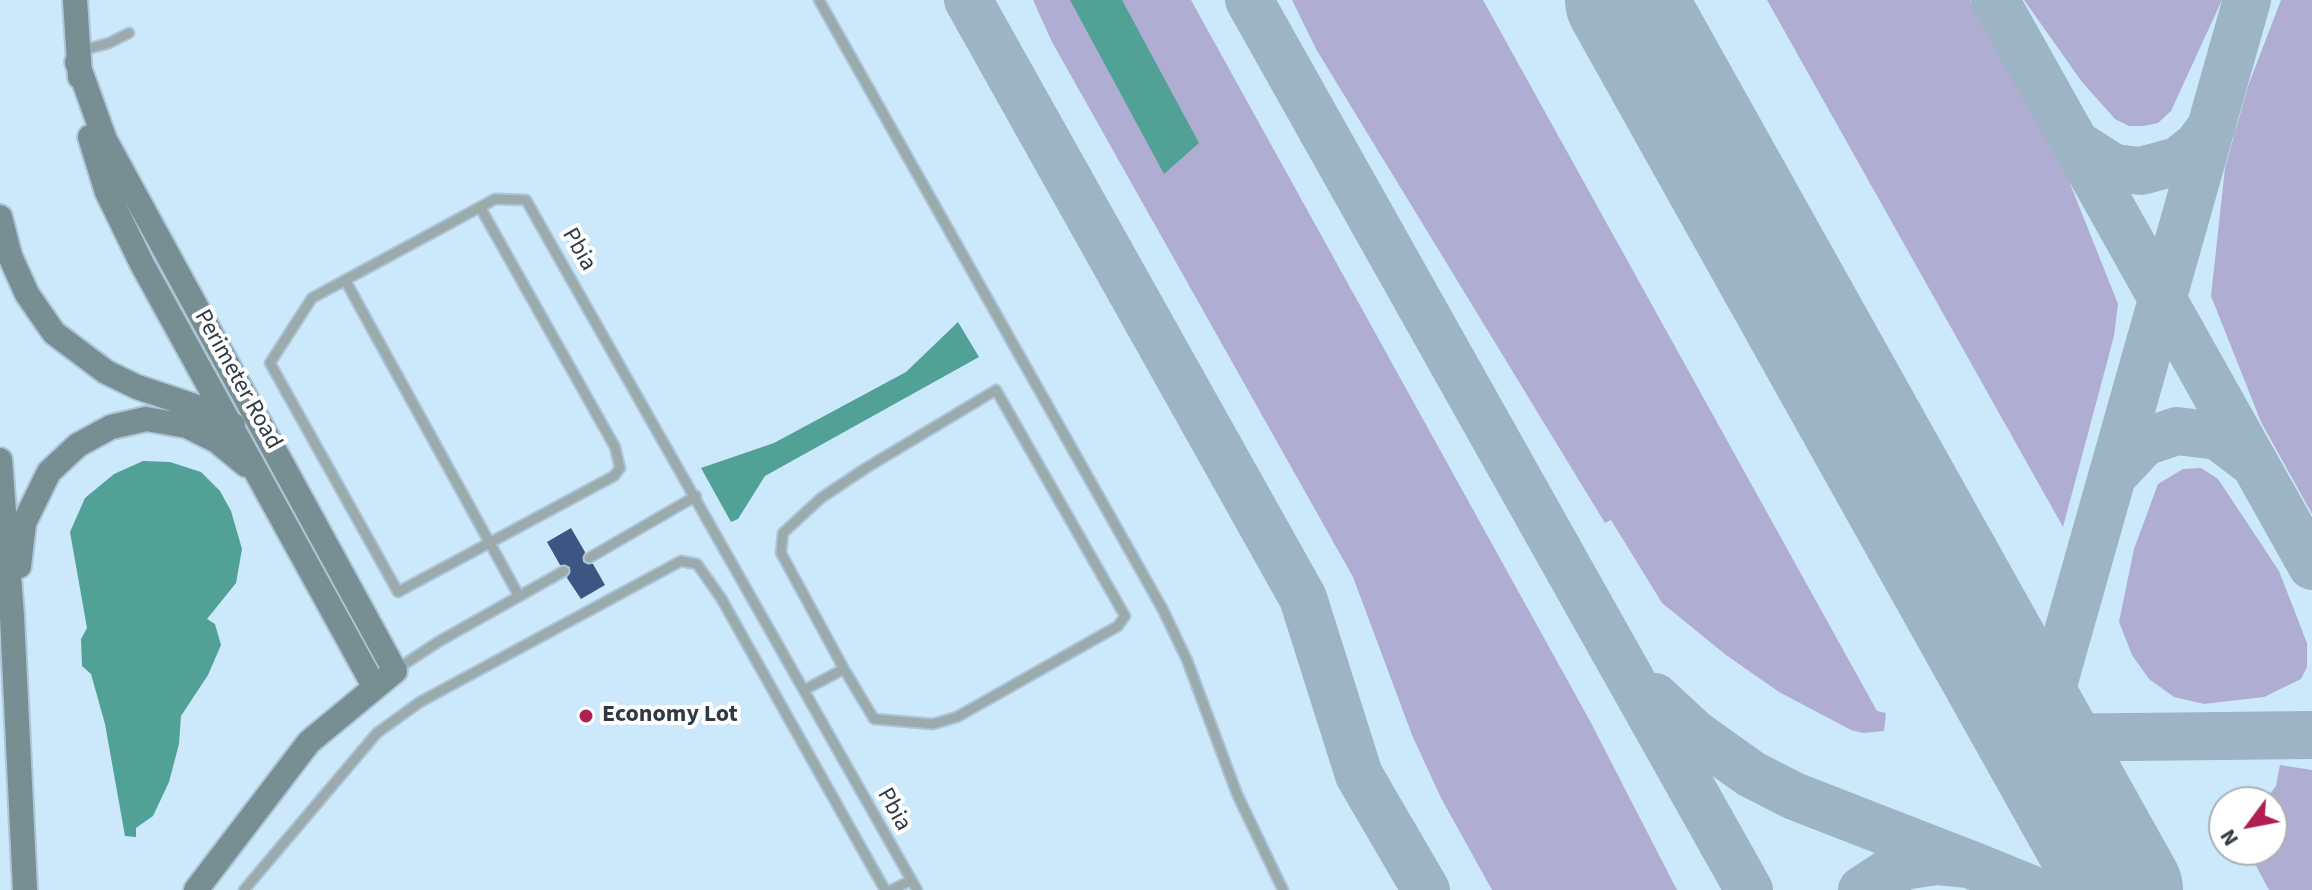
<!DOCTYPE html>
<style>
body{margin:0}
#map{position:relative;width:2312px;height:890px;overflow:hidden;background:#cce9fc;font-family:"Source Sans 3",sans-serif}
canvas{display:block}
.north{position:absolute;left:2208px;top:786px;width:80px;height:80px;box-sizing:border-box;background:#fff;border:2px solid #acb0b3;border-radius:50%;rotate:238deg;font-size:22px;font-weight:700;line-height:32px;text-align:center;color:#2f3a42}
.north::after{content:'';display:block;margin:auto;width:28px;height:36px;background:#af1f53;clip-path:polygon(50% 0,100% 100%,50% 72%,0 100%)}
</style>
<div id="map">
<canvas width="2312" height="890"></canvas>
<div class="north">N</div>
</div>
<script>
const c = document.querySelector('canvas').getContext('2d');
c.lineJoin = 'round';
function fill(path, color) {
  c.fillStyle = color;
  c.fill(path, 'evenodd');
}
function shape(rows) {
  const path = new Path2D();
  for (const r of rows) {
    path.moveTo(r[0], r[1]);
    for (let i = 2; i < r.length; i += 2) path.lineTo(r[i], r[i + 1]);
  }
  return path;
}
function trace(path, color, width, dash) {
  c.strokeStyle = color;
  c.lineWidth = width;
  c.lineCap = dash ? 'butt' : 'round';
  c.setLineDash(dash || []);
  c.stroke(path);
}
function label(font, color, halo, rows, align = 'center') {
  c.font = font + ' "Source Sans 3",sans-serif';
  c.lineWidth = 8;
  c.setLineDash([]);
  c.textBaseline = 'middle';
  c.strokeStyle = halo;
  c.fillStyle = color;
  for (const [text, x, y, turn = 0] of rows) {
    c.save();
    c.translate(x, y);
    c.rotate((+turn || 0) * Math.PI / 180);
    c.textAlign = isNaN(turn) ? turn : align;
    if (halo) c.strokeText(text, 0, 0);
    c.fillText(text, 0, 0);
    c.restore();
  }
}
fill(shape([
 [1033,0,1191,0,1590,721,1677,890,1492,890,1441,798,1412,735,1353,577,1052,42],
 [1292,0,1483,0,1877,711,1886,713,1884,731,1863,733,1851,730,1779,692,1726,655,1662,603,1611,520,1605,523,1316,49],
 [1767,0,1970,0,2028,103,2069,181,2118,304,2114,336,2063,527],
 [2024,0,2222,0,2171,111,2158,123,2144,126,2129,126,2115,119,2082,82],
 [2281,0,2312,0,2312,514,2261,422,2211,296,2225,168,2248,86],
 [2201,468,2218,479,2279,571,2307,643,2307,667,2301,679,2264,697,2204,704,2174,697,2149,679,2132,655,2119,622,2134,549,2158,484,2183,469],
 [2280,765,2312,770,2312,890,2269,890,2253,860,2254,850,2272,850,2272,802,2264,802,2276,786]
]), '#b0add3');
fill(shape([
 [1070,0,1122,0,1199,143,1164,174],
 [958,322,979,357,765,476,738,519,731,522,701,468,774,443,906,372],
 [143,461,170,462,201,472,220,491,231,511,242,549,236,583,207,619,215,624,221,645,208,675,181,716,179,744,169,782,153,816,136,828,136,837,125,836,105,724,91,674,82,666,81,639,87,628,70,532,85,498,114,474]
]), '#52a197');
trace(shape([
 [968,0,1303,598,1359,775,1426,890],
 [1249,0,1749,890],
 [1995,0,2312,566],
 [2247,0,2038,738,2312,735],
 [2076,144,2114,168,2141,171,2178,161,2198,145,2212,126],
 [2114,474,2144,442,2177,431,2218,436,2255,464],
 [1655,697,1695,734,1751,774,1794,796,1969,864,1937,861,1909,865,1891,871,1862,890],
 [1969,864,2033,890]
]), '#9cb4c4', 48);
trace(shape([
 [1625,0,2123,890]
]), '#9cb4c4', 120);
fill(shape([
 [571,528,585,552,583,562,593,564,605,585,581,599,567,578,570,567,560,565,547,542]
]), '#3d5582');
const lane = shape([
 [819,0,1162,608,1187,660,1237,794,1283,890],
 [80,51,109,43,129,33],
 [480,207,615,447,620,468,614,476,398,592,270,363,312,298,495,199,526,200,917,890],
 [345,280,519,596],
 [589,558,696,496],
 [397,669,438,642,564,571],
 [804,690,844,669,874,719,933,724,957,717,1118,626,1125,616,996,390,866,468,821,498,783,533,781,553,844,669],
 [244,890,377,733,420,702,681,561,697,564,721,598,885,890],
 [891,890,910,881]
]);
const secondary = shape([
 [75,0,80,77],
 [77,62,105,140,395,671,309,742,196,890],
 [90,137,107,192,142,264,374,686],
 [0,217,10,256,27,294,54,333,106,372,137,387,212,412,233,425],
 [0,460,12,616,25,890],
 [19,566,24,523,49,472,78,445,111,427,146,419,187,426,217,441,246,465]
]);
trace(lane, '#adc6d7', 13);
trace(secondary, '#adc6d7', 28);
trace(lane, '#9baaad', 9);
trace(secondary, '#778e93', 24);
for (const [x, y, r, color] of [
 [586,716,8,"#af1f53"]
]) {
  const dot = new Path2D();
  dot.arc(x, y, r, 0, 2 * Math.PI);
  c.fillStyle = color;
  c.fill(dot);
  trace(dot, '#fff', 3);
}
label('24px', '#2f3a42', '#fff', [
 ["Pbia",578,250,60],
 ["Perimeter Road",237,380,61],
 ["Pbia",893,810,61]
]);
label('bold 24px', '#2f3a42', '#fff', [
 ["Economy Lot",602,716]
], 'left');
</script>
